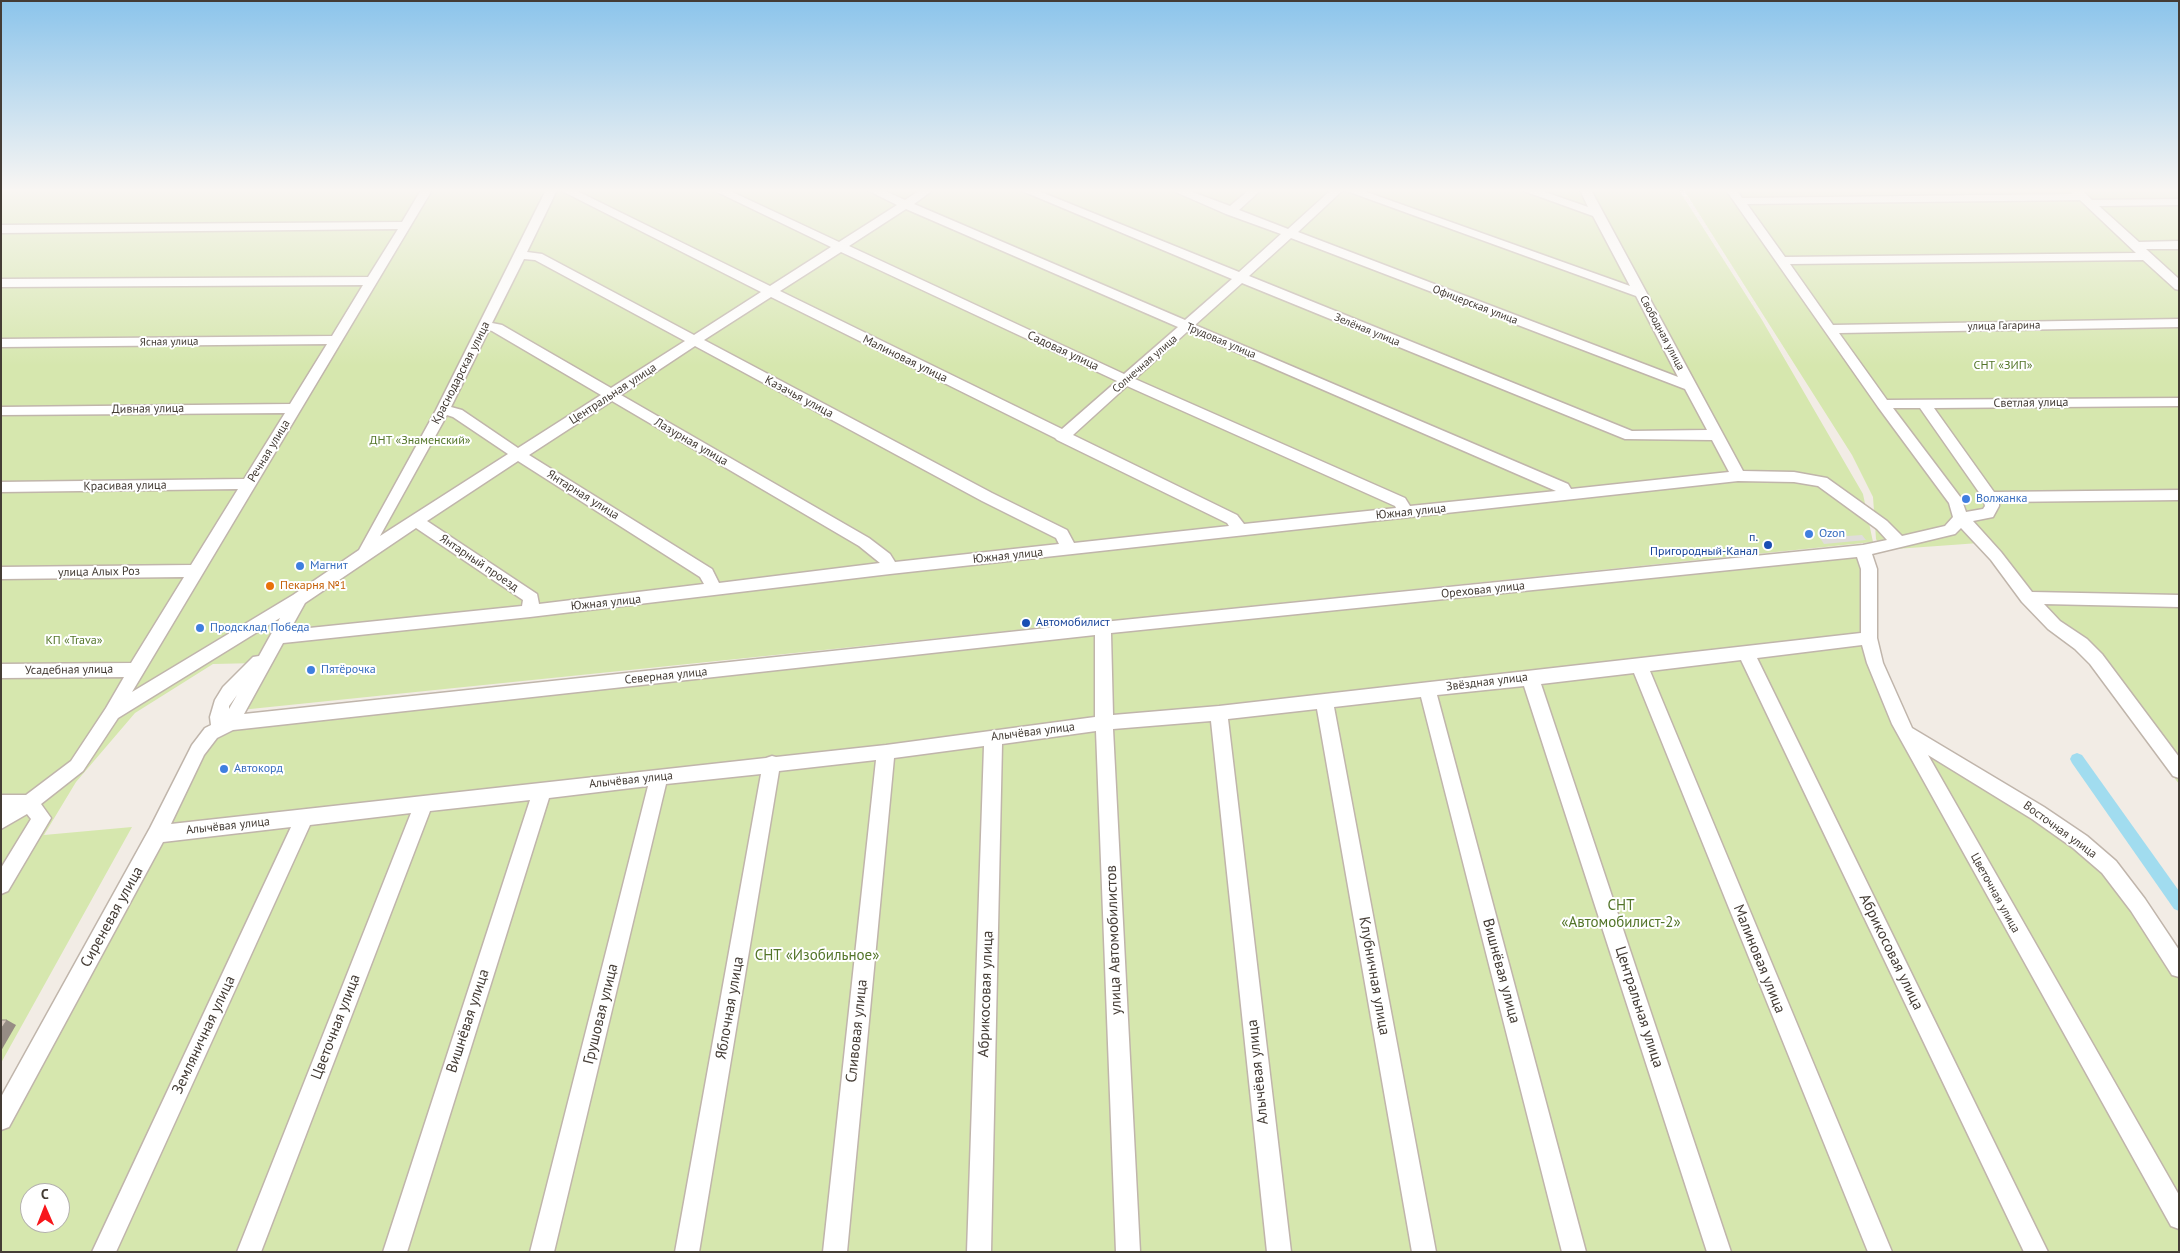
<!DOCTYPE html>
<meta charset="utf-8">
<style>
body{margin:0}
#map{position:relative;width:2180px;height:1253px;overflow:hidden;background:#f2ece5;font-family:"PT Sans",sans-serif}
canvas{display:block}
.frame{position:absolute;inset:0;border:2px solid #443c35;pointer-events:none}
.north{position:absolute;left:20px;top:1183px;width:50px;height:50px;box-sizing:border-box;background:#fff;border:1px solid #b4b1ae;border-radius:50%;rotate:359deg;font-size:14px;font-weight:700;line-height:20px;text-align:center;color:#443c35}
.north::after{content:'';display:block;margin:auto;width:18px;height:22px;background:#f8161b;clip-path:polygon(50% 0,100% 100%,50% 72%,0 100%)}
</style>
<div id="map">
<canvas width="2180" height="1253"></canvas>
<div class="frame"></div>
<div class="north">С</div>
</div>
<script>
const c = document.querySelector('canvas').getContext('2d');
c.lineJoin = 'round';
function fill(path, color) {
  c.fillStyle = color;
  c.fill(path, 'evenodd');
}
function shape(rows) {
  const path = new Path2D();
  for (const r of rows) {
    path.moveTo(r[0], r[1]);
    for (let i = 2; i < r.length; i += 2) path.lineTo(r[i], r[i + 1]);
  }
  return path;
}
function trace(path, color, width, dash) {
  c.strokeStyle = color;
  c.lineWidth = width;
  c.lineCap = dash ? 'butt' : 'round';
  c.setLineDash(dash || []);
  c.stroke(path);
}
function label(font, color, halo, rows, align = 'center') {
  c.font = font + ' "PT Sans",sans-serif';
  c.lineWidth = 4;
  c.setLineDash([]);
  c.textBaseline = 'middle';
  c.strokeStyle = halo;
  c.fillStyle = color;
  for (const [text, x, y, turn = 0] of rows) {
    c.save();
    c.translate(x, y);
    c.rotate((+turn || 0) * Math.PI / 180);
    c.textAlign = isNaN(turn) ? turn : align;
    if (halo) c.strokeText(text, 0, 0);
    c.fillText(text, 0, 0);
    c.restore();
  }
}
fill(shape([
 [1,190,1679,190,1762,320,1863,494,1873,542,231,711,259,663,213,664,135,713,76,782,44,835,132,827,1,1063],
 [1684,190,2179,190,2179,784,2079,648,1979,543,1882,550,1876,539,1873,497,1852,455],
 [1863,551,1869,638,1898,719,2080,842,2179,968,2179,1252,1,1252,1,1119,157,834,220,727],
 [30,1193,60,1193,60,1223,30,1223]
]), '#d6e7ae');
fill(shape([
 [1862,535,1866,540,1824,544,1820,538]
]), '#e0ddda');
fill(shape([
 [2077,753,2082,755,2179,891,2179,911,2174,909,2072,763,2070,759,2072,755,2077,753]
]), '#a1dcef');
const minor = shape([
 [421,190,432,190,132,692,293,595,359,550,436,410,546,190,557,190,527,252,542,254,694,335,761,292,560,190,575,190,770,286,831,247,713,190,728,190,839,242,897,205,867,190,883,190,905,200,920,190,933,190,914,204,1185,320,1232,279,1020,190,1036,190,1239,272,1281,234,1226,214,1171,190,1187,190,1230,206,1249,190,1261,190,1239,210,1288,229,1331,190,1343,190,1298,232,1678,377,1636,296,1344,190,1361,190,1630,286,1593,216,1521,190,1539,190,1588,207,1580,190,1591,190,1743,471,1794,472,1827,478,1887,521,1902,536,1945,526,1953,517,1949,503,1878,407,1726,190,1737,190,1742,198,2072,194,2071,190,2082,190,2092,200,2179,199,2179,205,2099,206,2139,242,2179,241,2179,249,2146,249,2179,279,2179,290,2175,289,2143,260,1790,264,1833,325,2179,319,2179,327,1839,333,1887,400,2179,398,2179,406,1934,408,1994,492,2179,490,2179,500,1999,502,1999,506,1993,517,1973,521,2001,552,2032,592,2179,595,2179,607,2044,604,2060,621,2087,639,2102,654,2179,757,2179,778,2173,776,2090,664,2075,649,2048,629,2022,602,1991,560,1961,528,1955,534,1872,554,1877,569,1877,638,1883,663,1912,728,2044,807,2087,836,2116,861,2145,899,2179,950,2179,977,2172,975,2131,911,2102,873,2073,848,2032,819,1928,755,2179,1195,2179,1229,2171,1226,1892,724,1867,663,1862,645,1757,658,2048,1252,2024,1252,1741,660,1650,671,1892,1252,1868,1252,1634,673,1541,684,1731,1252,1707,1252,1524,686,1437,695,1586,1252,1562,1252,1421,697,1334,707,1436,1252,1412,1252,1317,709,1228,719,1291,1252,1267,1252,1211,721,1113,729,1140,1252,1116,1252,1096,731,1002,744,991,1252,967,1252,984,746,894,758,847,1252,823,1252,876,760,779,771,699,1252,675,1252,761,774,666,784,554,1252,530,1252,648,786,549,798,407,1252,383,1252,530,800,430,811,261,1252,237,1252,411,813,310,825,116,1252,92,1252,291,827,163,842,9,1127,1,1130,1,1097,150,828,192,745,205,728,211,725,210,717,215,700,223,687,253,657,259,656,280,618,118,718,83,771,41,804,51,818,8,891,1,894,1,868,31,819,27,814,1,829,1,795,26,795,71,761,106,708,124,677,1,678,1,664,131,663,184,577,1,579,1,567,191,565,238,489,1,492,1,482,244,479,285,413,1,415,1,407,290,404,327,344,1,347,1,339,332,336,363,285,1,287,1,279,368,277,398,229,1,233,1,225,402,222,421,190],
 [2080,200,2136,253,1785,257,1747,204,2080,200],
 [906,209,1178,327,1124,374,849,246,906,209],
 [1291,238,1685,389,1707,430,1632,431,1249,276,1291,238],
 [841,252,1117,381,1062,429,780,291,841,252],
 [524,259,535,260,685,341,611,388,502,325,492,323,524,259],
 [1242,283,1625,439,1712,440,1729,472,1571,489,1568,484,1195,325,1242,283],
 [771,297,1055,438,1057,440,1227,523,1229,526,1074,543,1067,530,992,493,704,340,771,297],
 [489,330,492,331,601,395,518,448,462,410,451,407,489,330],
 [1188,331,1556,491,1410,506,1405,498,1135,379,1188,331],
 [695,346,982,501,1056,538,1059,544,895,562,890,554,869,538,621,395,695,346],
 [1127,386,1395,506,1396,508,1244,524,1237,515,1073,435,1127,386],
 [612,401,859,546,880,563,719,583,712,569,529,455,612,401],
 [1893,408,1920,408,1983,498,1985,506,1983,509,1966,512,1961,498,1893,408],
 [447,415,453,417,508,454,380,536,447,415],
 [518,461,700,577,704,584,539,604,537,594,427,521,518,461],
 [1738,481,1794,482,1818,486,1877,529,1887,540,1863,545,1103,622,244,714,283,643,530,617,890,574,1738,481],
 [416,528,523,600,522,606,290,630,305,603,416,528],
 [1857,557,1861,569,1861,633,1219,706,1113,715,1111,633,1857,557],
 [1095,635,1095,717,886,745,776,757,772,756,766,758,171,824,204,755,217,738,233,730,1095,635],
 [237,695,229,709,229,706,237,695]
]);
trace(minor, '#c0b5ab', 3);
fill(minor, '#fff');
fill(shape([
 [7,1020,16,1025,1,1051,1,1029]
]), '#968c84');
const building = shape([
 [1,1020,7,1020,1,1029,1,1020]
]);
fill(building, '#d7c8bd');
trace(building, '#968c84', 1);
const sky = c.createLinearGradient(0, 0, 0, 366);
sky.addColorStop(0, '#8bc4eb');
sky.addColorStop(0.52, '#f9f6f3');
sky.addColorStop(1, '#f9f6f300');
c.fillStyle = sky;
c.fillRect(0, 0, 2180, 366);
for (const [x, y, r, color] of [
 [1966,499,5,"#3f7fe0"],
 [1809,534,5,"#3f7fe0"],
 [1768,545,5,"#1a4fb4"],
 [300,566,5,"#3f7fe0"],
 [270,586,5,"#e8710a"],
 [1026,623,5,"#1a4fb4"],
 [200,628,5,"#3f7fe0"],
 [311,670,5,"#3f7fe0"],
 [224,769,5,"#3f7fe0"]
]) {
  const dot = new Path2D();
  dot.arc(x, y, r, 0, 2 * Math.PI);
  c.fillStyle = color;
  c.fill(dot);
  trace(dot, '#fff', 2);
}
label('11px', '#443c35', '#fff', [
 ["Офицерская улица",1475,305,21],
 ["улица Гагарина",2004,326,-1],
 ["Зелёная улица",1367,330,22],
 ["Свободная улица",1662,333,62],
 ["Трудовая улица",1221,341,23],
 ["Ясная улица",169,342,-1],
 ["Солнечная улица",1145,364,-41]
]);
label('12px', '#443c35', '#fff', [
 ["Садовая улица",1063,351,25],
 ["Малиновая улица",905,359,26],
 ["Краснодарская улица",461,373,-63],
 ["Центральная улица",613,394,-33],
 ["Казачья улица",799,397,28],
 ["Светлая улица",2031,403,-1],
 ["Дивная улица",148,409,-1],
 ["Лазурная улица",691,442,30],
 ["Речная улица",269,451,-59],
 ["Красивая улица",125,486,-1],
 ["Янтарная улица",583,495,32],
 ["Южная улица",1411,512,-6],
 ["Южная улица",1008,556,-6],
 ["Янтарный проезд",479,563,34],
 ["улица Алых Роз",99,572,-1],
 ["Ореховая улица",1483,590,-6],
 ["Южная улица",606,603,-6],
 ["Усадебная улица",69,670,-1],
 ["Северная улица",666,676,-6],
 ["Звёздная улица",1487,682,-7],
 ["Алычёвая улица",1033,732,-7],
 ["Алычёвая улица",631,780,-6],
 ["Алычёвая улица",228,826,-6],
 ["Восточная улица",2060,830,36],
 ["Цветочная улица",1995,893,61]
]);
label('12px', '#537529', '#fff', [
 ["СНТ «ЗИП»",2003,366],
 ["ДНТ «Знаменский»",420,441],
 ["КП «Trava»",74,641]
]);
label('12px', '#366cbe', '#fff', [
 ["Волжанка",1976,499],
 ["Ozon",1819,534],
 ["Магнит",310,566],
 ["Продсклад Победа",210,628],
 ["Пятёрочка",321,670],
 ["Автокорд",234,769]
], 'left');
label('12px', '#164399', '#fff', [
 ["п.",1758,538],
 ["Пригородный-Канал",1758,552],
 ["Автомобилист",1036,623,"left"]
], 'right');
label('12px', '#c56008', '#fff', [
 ["Пекарня №1",280,586]
], 'left');
label('15px', '#537529', '#fff', [
 ["СНТ",1621,906],
 ["«Автомобилист-2»",1621,923],
 ["СНТ «Изобильное»",817,956]
]);
label('15px', '#443c35', '#fff', [
 ["Сиреневая улица",112,917,-61],
 ["улица Автомобилистов",1114,940,-92],
 ["Абрикосовая улица",1891,952,64],
 ["Малиновая улица",1759,959,68],
 ["Вишнёвая улица",1501,971,75],
 ["Клубничная улица",1374,976,80],
 ["Абрикосовая улица",986,994,-88],
 ["Центральная улица",1639,1007,72],
 ["Яблочная улица",730,1008,-80],
 ["Грушовая улица",601,1014,-76],
 ["Вишнёвая улица",468,1021,-72],
 ["Цветочная улица",336,1027,-69],
 ["Сливовая улица",857,1031,-84],
 ["Земляничная улица",204,1035,-65],
 ["Алычёвая улица",1258,1072,-96]
]);
</script>
